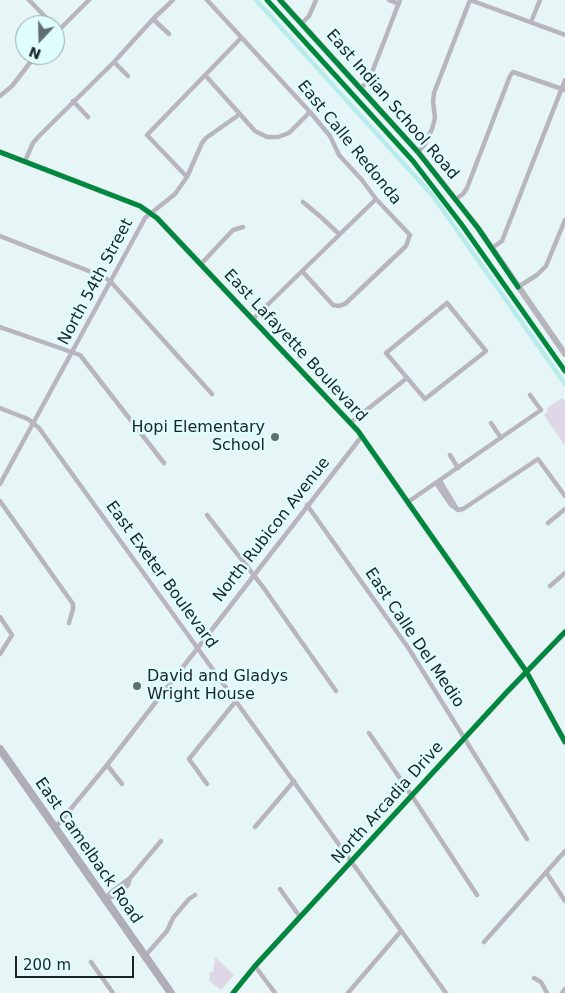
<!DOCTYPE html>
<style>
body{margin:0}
#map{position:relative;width:565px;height:993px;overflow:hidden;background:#e6f6f6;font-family:"DejaVu Sans",sans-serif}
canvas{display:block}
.north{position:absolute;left:15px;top:15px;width:50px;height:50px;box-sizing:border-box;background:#dffdfd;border:1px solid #90a6a6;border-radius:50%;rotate:201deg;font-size:14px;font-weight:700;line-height:20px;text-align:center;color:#192424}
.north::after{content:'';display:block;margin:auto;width:18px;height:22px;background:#616e6e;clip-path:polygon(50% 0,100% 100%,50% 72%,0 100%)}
.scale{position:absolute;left:15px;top:956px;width:119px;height:22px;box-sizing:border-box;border:2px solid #192424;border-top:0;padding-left:6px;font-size:15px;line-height:18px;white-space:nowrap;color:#192424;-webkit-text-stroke:4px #dffdfd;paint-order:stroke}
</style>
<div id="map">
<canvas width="565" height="993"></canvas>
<div class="north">N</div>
<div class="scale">200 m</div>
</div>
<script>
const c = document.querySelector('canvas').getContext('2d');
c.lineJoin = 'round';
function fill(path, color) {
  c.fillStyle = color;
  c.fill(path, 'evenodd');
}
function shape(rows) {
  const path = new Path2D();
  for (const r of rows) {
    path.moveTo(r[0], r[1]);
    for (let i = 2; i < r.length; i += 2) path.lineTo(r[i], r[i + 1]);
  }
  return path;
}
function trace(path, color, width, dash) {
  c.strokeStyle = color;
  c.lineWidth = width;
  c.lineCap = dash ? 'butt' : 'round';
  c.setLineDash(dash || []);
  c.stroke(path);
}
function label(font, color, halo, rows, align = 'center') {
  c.font = font + ' "DejaVu Sans",sans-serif';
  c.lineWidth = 5;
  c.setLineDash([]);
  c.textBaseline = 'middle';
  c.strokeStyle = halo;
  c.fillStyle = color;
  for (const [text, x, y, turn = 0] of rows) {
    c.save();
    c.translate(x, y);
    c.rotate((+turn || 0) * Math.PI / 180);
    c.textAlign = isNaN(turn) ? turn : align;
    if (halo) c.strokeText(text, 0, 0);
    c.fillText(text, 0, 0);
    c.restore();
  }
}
fill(shape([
 [562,398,565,401,565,446,544,415,548,411,547,408],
 [215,957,234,975,221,990,209,981,210,972,213,972]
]), '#ddd7e7');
trace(shape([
 [256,0,433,196,565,384]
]), '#b8ecec', 4.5);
trace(shape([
 [29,0,53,25],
 [207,0,310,112,330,136,339,155,362,180,376,199,410,235,406,246,345,304,338,306,333,305,302,271],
 [389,0,399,4],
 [470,0,565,35],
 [153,19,169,34],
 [531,22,540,0],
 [301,24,309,16,316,0],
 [55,34,89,0],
 [114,62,128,76],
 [205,75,255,131,267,137,278,137,289,133,310,112],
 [361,88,367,82,371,75,400,0],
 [0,96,12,86,36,55],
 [73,101,88,117],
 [418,152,425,144,432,129,435,118,433,101,434,93,470,0],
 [25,161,33,143,39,136,114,62,153,19,173,0],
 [187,177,147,135,241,38],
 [456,199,463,194,467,188,510,76,513,72,565,90],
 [303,202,322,218,339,234],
 [0,236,104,277,110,281,212,394],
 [492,248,502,241,565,80],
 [201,264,233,230,243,227],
 [518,287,537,275,546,266,565,220],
 [447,303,486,351,425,399,386,353,447,303],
 [253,319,376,199],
 [0,327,80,355,164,463],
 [0,408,28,419,39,428,446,993],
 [350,423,407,378],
 [491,423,501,438],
 [450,455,458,468],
 [440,481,457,509],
 [436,483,451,505,458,510],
 [0,484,145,218,175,194,187,177,202,143,206,138,240,114],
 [0,501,73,604,73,609,69,623],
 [408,502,541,410,530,395],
 [307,505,409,649,527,839],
 [458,510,463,509,538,459,565,496],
 [207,515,263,587,336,691],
 [548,523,565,509],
 [550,586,565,573],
 [0,617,12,635,0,654],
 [369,733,412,796,477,895],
 [107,765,122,784],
 [207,784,189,759,236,701],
 [255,827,294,781],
 [55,828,107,765,362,436],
 [546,872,565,901],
 [280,889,300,917],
 [105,900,114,896,128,885,130,878,161,841],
 [105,900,110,893,130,878],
 [484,942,565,851],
 [145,956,167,931,173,918,189,899,195,895],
 [91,962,113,993],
 [255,966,275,993],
 [534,978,541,982,547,993],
 [348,993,401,931],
 [562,993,565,989]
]), '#b8b5be', 4.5);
trace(shape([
 [0,152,140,206,157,218,358,431,526,671,565,742],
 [233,993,255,966,506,693,565,632]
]), '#b8b5be', 5.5);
trace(shape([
 [280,0,418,152,478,228,565,354]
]), '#b6b5bd', 6);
trace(shape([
 [0,749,171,993]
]), '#afadb6', 8);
trace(shape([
 [267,0,413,161,462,225,565,371],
 [280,0,418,152,478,228,518,287],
 [0,152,140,206,157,218,358,431,526,671,565,742],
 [233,993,255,966,506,693,565,632]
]), '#00873e', 5);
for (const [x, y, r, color] of [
 [275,437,5,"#616e6e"],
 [137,686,5,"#616e6e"]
]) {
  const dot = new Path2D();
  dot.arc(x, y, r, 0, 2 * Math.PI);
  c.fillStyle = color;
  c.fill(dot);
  trace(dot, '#dffdfd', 2);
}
label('16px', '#192424', '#dffdfd', [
 ["East Indian School Road",392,105,49],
 ["East Calle Redonda",349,143,51],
 ["North 54th Street",96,282,-62],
 ["East Lafayette Boulevard",295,346,47],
 ["North Rubicon Avenue",272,530,-52],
 ["East Exeter Boulevard",161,575,54],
 ["East Calle Del Medio",414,638,56],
 ["North Arcadia Drive",388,803,-48],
 ["East Camelback Road",88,851,55]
]);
label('16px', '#192424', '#dffdfd', [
 ["Hopi Elementary",265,428],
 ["School",265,446],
 ["David and Gladys",147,677,"left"],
 ["Wright House",147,695,"left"]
], 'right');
</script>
